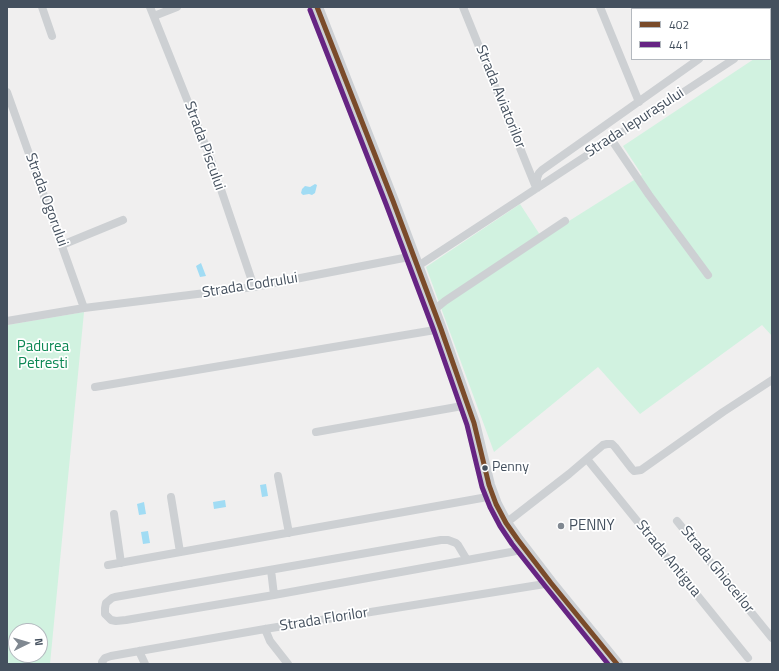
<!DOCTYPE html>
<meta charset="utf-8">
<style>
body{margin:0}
#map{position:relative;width:779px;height:671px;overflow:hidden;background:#f0efef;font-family:"Titillium Web",sans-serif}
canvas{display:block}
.frame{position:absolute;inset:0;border:8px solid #44505e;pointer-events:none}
.legend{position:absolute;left:631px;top:8px;width:140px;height:52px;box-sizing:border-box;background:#fff;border:1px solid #b4b9bf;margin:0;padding:5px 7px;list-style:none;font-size:12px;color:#44505e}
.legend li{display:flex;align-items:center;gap:8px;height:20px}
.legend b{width:20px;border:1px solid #b4b9bf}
.north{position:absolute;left:8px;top:623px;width:40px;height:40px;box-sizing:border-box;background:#fff;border:1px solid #b4b9bf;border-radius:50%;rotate:85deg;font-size:11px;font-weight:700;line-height:16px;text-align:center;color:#44505e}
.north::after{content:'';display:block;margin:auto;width:14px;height:18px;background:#808891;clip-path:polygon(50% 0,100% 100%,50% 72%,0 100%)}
</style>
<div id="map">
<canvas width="779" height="671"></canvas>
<div class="frame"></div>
<ul class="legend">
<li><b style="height:5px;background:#7a4b2a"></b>402</li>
<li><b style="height:5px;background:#662483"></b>441</li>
</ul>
<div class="north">N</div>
</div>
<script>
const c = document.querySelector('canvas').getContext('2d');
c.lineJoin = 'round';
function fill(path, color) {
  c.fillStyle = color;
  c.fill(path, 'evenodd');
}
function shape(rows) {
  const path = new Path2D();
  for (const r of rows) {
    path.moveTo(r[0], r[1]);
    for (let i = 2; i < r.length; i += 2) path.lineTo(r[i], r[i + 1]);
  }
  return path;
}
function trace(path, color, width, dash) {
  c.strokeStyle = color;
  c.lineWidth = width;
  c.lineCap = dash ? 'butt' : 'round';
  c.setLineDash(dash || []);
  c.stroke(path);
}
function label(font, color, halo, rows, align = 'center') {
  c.font = font + ' "Titillium Web",sans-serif';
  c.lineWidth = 3.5;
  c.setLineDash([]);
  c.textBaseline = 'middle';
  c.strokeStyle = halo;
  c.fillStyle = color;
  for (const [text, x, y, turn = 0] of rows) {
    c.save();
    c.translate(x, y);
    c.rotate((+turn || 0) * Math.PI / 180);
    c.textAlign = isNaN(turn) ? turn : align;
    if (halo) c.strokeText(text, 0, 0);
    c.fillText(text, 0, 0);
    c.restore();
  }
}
fill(shape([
 [772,47,772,336,762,325,640,414,598,367,494,452,426,267,520,204,542,238,642,175,623,146,754,59,770,59,770,48],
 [84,312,50,664,7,664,7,325],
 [16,631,40,631,40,655,16,655]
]), '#d1f2e0');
fill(shape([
 [315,184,317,185,315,193,312,195,309,194,303,195,301,193,302,189,305,186,310,187],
 [201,263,206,276,200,277,196,266],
 [266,484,268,496,262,497,260,485],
 [225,500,226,507,214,509,213,502],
 [144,502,146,514,139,515,137,504],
 [148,531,150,543,143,544,141,532]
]), '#a1dcf4');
trace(shape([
 [42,7,52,36],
 [150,7,210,157,254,287],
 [463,7,535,185],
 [600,7,639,102],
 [733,7,734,9],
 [770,10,772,9],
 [154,16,177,7],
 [770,35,772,34],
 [7,92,84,308],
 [611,139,649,195,708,275],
 [537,188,537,178,539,173,542,170,699,59],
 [62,245,123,220],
 [418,266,734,59],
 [434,310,445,301,565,221],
 [7,321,84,308,254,287,414,256],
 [95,387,441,329],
 [316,432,468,405],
 [587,459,748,658],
 [278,476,289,533],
 [171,497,180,552],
 [114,514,121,563],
 [677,521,772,638],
 [506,523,569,474,603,445,607,444,612,444,615,447,632,469,634,471,641,470,723,412,772,380],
 [467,560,458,545,456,543,448,540,441,540,115,597,112,598,106,603,105,608,105,614,111,620,116,621,126,620,274,595,467,560,511,552,525,549],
 [108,565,493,496],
 [271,570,274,595],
 [265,629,270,641,288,664],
 [139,651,145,664],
 [102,664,102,662,105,658,111,656,265,629,551,583]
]), '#cdd0d3', 8);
trace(shape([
 [317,7,393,201,441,329,474,423,489,485,496,504,506,523,518,540,551,583,617,664]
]), '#cdd0d4', 12);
trace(shape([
 [317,7,393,201,441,329,474,423,489,485,496,504,506,523,518,540,551,583,617,664]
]), '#7a4b2a', 5);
trace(shape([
 [310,10,386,204,434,331,467,425,482,487,490,507,500,526,512,544,546,587,608,664]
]), '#662483', 5);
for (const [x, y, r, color] of [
 [485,468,3.5,"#44505e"],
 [561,526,4,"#808891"]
]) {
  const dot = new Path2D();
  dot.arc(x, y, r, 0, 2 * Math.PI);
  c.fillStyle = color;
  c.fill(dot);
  trace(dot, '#fff', 1.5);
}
label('14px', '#44505e', '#fff', [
 ["Penny",492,468]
], 'left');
label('15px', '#44505e', '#fff', [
 ["Strada Aviatorilor",500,97,68],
 ["Strada Iepurașului",635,123,-33],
 ["Strada Piscului",204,146,70],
 ["Strada Ogorului",46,200,70],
 ["Strada Codrului",250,286,-9],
 ["Strada Antigua",668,559,51],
 ["Strada Ghioceilor",717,570,51],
 ["Strada Florilor",324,620,-9]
]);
label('15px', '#0c8854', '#fff', [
 ["Padurea",43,347],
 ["Petresti",43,364]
]);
label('15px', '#44505e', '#fff', [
 ["PENNY",569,526]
], 'left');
</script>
